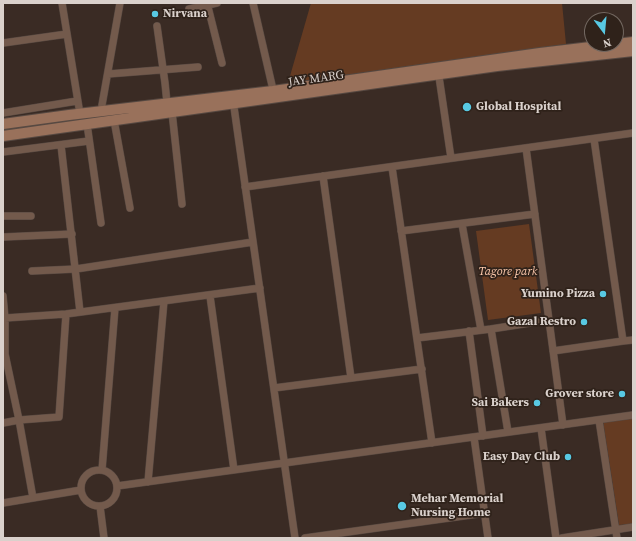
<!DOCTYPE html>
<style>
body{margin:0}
#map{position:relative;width:636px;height:541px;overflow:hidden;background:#3a2b24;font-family:"Source Serif 4",serif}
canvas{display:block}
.frame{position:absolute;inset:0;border:4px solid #dad1cc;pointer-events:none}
.north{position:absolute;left:584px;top:12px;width:40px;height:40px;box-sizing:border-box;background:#2f221a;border:1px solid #736861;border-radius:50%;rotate:164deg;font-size:11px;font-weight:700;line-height:16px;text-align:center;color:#dad1cc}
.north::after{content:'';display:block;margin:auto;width:14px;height:18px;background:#58c9e3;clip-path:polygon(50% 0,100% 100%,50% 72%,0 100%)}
</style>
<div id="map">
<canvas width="636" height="541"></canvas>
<div class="frame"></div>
<div class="north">N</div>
</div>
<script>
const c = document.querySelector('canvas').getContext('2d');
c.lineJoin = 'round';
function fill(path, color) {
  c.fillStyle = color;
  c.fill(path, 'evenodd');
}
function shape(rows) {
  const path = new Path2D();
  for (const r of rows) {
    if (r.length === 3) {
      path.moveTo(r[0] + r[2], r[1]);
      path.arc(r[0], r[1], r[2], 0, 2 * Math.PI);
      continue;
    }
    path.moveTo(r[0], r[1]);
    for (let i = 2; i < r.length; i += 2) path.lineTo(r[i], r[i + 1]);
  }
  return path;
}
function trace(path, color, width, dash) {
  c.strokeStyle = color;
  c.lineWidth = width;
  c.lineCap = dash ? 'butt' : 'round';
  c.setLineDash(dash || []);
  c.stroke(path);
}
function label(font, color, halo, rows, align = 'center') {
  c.font = font + ' "Source Serif 4",serif';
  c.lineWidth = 3.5;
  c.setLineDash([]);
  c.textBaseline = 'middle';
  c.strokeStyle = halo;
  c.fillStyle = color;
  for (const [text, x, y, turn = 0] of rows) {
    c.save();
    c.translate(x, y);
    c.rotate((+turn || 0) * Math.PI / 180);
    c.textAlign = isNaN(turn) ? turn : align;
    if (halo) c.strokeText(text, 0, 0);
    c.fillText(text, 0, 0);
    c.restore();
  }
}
fill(shape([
 [311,3,562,3,566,44,288,83],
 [529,224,541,313,488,320,476,231],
 [633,418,633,524,619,525,603,421]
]), '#653b22');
const street = shape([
 [62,3,80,114],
 [207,3,222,63],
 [253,3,274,94],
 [189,9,217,3],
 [157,26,165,83,167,103],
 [3,43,67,34],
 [438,70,451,158],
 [108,74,198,67],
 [233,100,295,538],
 [102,112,102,105,120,3],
 [172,112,182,204],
 [3,113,77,101],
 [114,120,130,208],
 [87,124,101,223],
 [594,139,623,341,633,340],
 [61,145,80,312],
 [526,148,563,425],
 [3,152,89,141],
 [392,167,432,443],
 [323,176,351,378],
 [245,187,633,133],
 [3,216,31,216],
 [462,224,481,330],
 [401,231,535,214],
 [3,237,72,234],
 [32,271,76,269,253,242],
 [3,296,5,318,5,354,19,420,33,498],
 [210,296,234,470],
 [5,318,66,314,260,288],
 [491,329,549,320],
 [469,331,483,436],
 [417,338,491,329,508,432],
 [553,351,623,341],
 [274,388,422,369],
 [599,420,617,538],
 [3,423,19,420,59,417,66,314],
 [541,428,556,538],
 [474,437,488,538],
 [99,488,18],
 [102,470,115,308],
 [148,482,164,301],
 [117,486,633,415],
 [3,503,81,490],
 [100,506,104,538],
 [305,538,485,513],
 [562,538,633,527]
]);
const secondary = shape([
 [3,124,69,115,273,91,540,53,633,42],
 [3,136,497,66,633,51]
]);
trace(street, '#574942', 8);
trace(secondary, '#574942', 12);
trace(street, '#735a4c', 7);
trace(secondary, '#99715b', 10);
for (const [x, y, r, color] of [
 [155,14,4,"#58c9e3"],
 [467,107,5,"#58c9e3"],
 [603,294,4,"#58c9e3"],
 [584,322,4,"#58c9e3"],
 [622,394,4,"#58c9e3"],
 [537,403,4,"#58c9e3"],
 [568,457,4,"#58c9e3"],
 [402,506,5,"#58c9e3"]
]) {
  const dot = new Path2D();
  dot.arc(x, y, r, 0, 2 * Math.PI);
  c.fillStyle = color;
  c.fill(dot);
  trace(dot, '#2f221a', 1.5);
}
label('bold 12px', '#dad1cc', '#2f221a', [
 ["Nirvana",163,14,"left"],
 ["Global Hospital",476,107,"left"],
 ["Yumino Pizza",595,294],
 ["Gazal Restro",576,322],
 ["Grover store",614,394],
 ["Sai Bakers",529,403],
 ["Easy Day Club",560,457],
 ["Mehar Memorial",411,499,"left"],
 ["Nursing Home",411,513,"left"]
], 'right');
label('12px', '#dad1cc', '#2f221a', [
 ["JAY MARG",316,79,-8]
]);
label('italic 12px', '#fcc8ab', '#2f221a', [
 ["Tagore park",508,272]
]);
</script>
